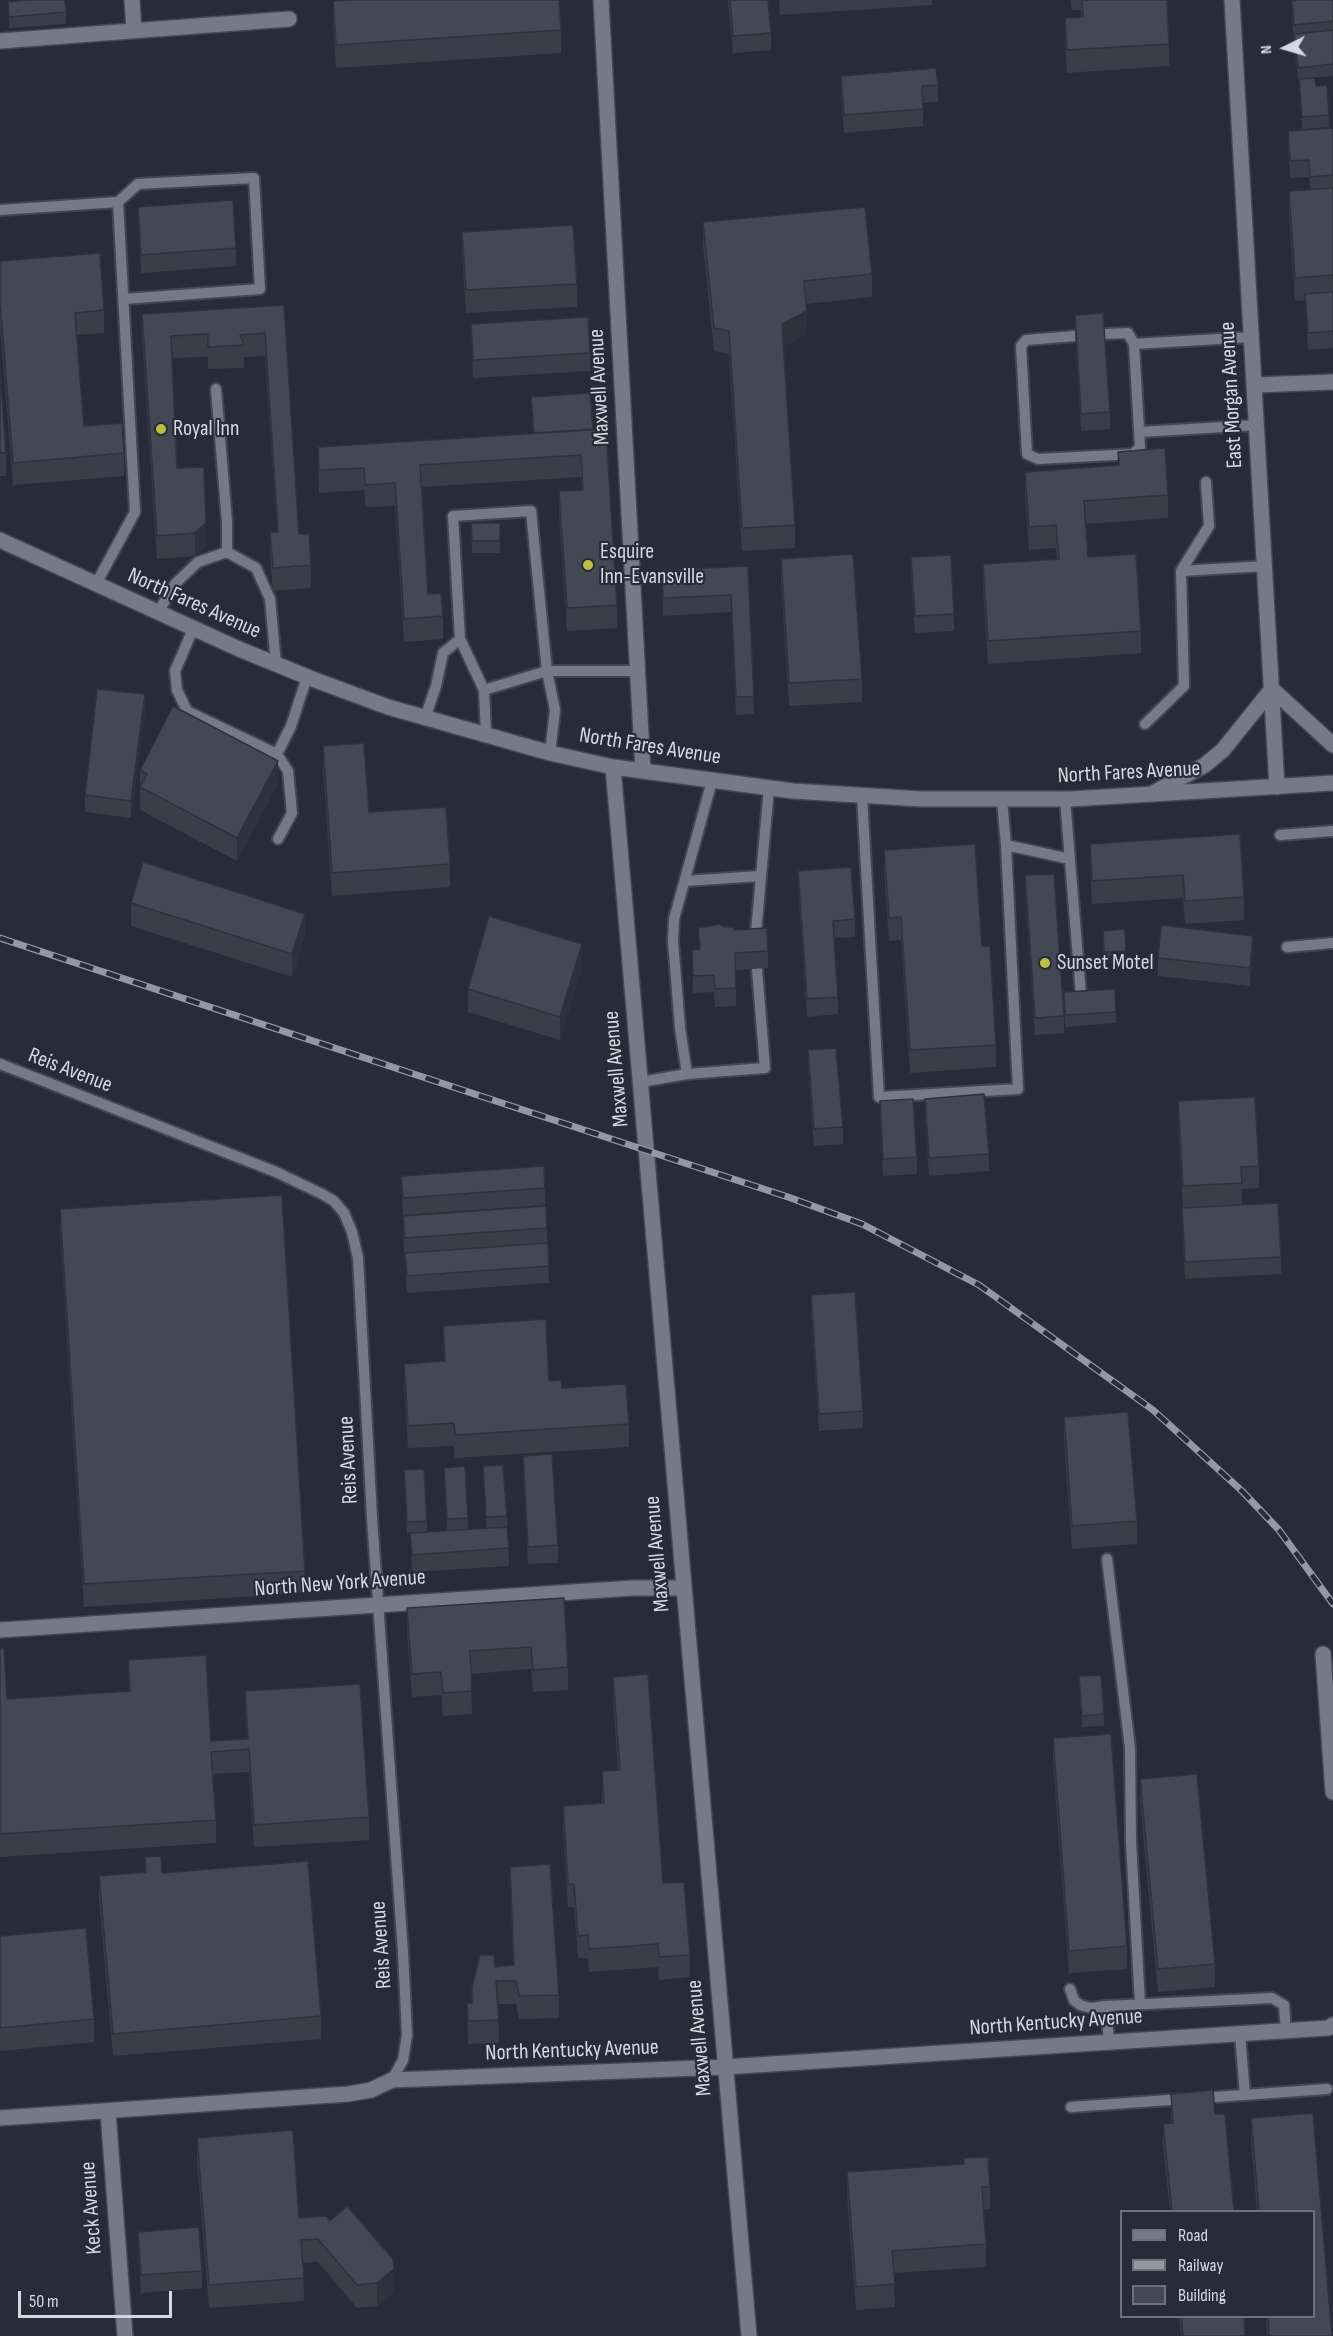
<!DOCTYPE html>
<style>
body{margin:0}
#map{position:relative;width:1333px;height:2336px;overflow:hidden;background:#272c38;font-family:"Sofia Sans Condensed",sans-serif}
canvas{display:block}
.legend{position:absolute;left:1120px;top:2210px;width:195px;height:108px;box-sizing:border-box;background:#272c38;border:2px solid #6c717b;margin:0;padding:8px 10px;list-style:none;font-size:18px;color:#d4d8df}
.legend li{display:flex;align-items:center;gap:12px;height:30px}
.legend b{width:30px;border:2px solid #6c717b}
.north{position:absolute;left:1255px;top:18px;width:60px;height:60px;-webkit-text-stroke:4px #272c38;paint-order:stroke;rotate:265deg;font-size:16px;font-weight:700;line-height:24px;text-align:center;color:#d4d8df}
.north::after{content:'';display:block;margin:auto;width:21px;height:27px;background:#d4d8df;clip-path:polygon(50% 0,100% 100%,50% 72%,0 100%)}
.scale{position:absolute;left:18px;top:2291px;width:154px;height:27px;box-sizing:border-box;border:3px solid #d4d8df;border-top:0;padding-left:8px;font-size:18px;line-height:21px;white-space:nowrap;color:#d4d8df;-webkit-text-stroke:4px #272c38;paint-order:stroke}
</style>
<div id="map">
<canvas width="1333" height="2336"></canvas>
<ul class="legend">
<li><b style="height:8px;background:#747a88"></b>Road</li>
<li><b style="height:8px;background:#9499a1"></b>Railway</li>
<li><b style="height:16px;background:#434855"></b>Building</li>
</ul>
<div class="north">N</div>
<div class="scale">50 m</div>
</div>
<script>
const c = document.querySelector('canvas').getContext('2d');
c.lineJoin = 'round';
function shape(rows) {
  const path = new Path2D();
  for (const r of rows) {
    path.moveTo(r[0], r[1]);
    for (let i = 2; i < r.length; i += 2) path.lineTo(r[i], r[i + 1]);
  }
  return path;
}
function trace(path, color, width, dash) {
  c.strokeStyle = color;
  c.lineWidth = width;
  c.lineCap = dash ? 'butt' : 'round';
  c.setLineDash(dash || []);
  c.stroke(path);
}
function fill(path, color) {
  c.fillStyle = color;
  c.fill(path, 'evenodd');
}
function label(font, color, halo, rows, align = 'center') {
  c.font = font + ' "Sofia Sans Condensed",sans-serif';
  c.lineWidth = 4.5;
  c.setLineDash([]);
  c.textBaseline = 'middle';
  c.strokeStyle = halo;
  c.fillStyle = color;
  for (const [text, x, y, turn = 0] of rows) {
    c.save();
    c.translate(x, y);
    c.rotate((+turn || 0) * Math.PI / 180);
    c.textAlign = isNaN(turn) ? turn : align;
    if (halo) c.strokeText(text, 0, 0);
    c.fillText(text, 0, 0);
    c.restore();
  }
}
const service = shape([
 [118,202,138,184,254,178,260,289,124,299],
 [0,210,118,202,135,512,96,584],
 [1104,334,1128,333,1134,344],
 [1075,336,1026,340,1021,346,1027,454,1038,459,1133,454,1140,447,1134,344,1252,337],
 [216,389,227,522,227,552],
 [1140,432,1257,425],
 [1181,571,1209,526,1206,482],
 [158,612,176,583,198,562,227,552,256,568,270,599,276,664],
 [193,629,175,671,177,690,187,711,277,754,288,771,292,813,278,839],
 [484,690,547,671,555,710,550,753],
 [425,718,436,686,443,653,460,639],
 [1145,724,1184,686,1181,571,1265,566],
 [486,735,484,690,460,639,453,516,531,511,547,671,638,671],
 [277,754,291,726,307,677],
 [712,781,674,919,673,941,680,1028,687,1074,765,1068,757,969],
 [862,796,879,1097,1018,1089,1006,845],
 [1065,799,1081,995],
 [1002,800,1006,845,1070,859],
 [1280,835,1333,831],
 [685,881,759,876],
 [755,943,769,788],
 [1287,947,1333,943],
 [0,1064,276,1172,322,1194,334,1201,344,1213,352,1232,358,1258,372,1518,403,1952,407,2035,403,2060,392,2080],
 [641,1082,687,1074],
 [1107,1559,1130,1748,1131,1842,1140,2004],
 [1070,1989,1074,2000,1080,2005,1091,2008,1106,2006],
 [1240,2034,1245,2095],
 [1109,2042,1106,2006,1272,1998,1284,2005,1286,2031],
 [1202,2098,1327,2089],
 [1071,2107,1183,2099]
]);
const minor = shape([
 [132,0,134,30],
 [601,0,643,771],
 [0,41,289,19],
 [1255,385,1333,382],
 [613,767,749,2336],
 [0,1630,633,1588,683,1588],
 [1323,1654,1333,1792],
 [108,2112,125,2336],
 [0,2118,348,2094,371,2090,392,2080,725,2067,1328,2028,1333,2025]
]);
const tertiary = shape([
 [1232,0,1277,787],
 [0,540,239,649,315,680,388,707,550,753,613,767,793,791,921,799,1071,799,1333,783],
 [1153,793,1205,765,1223,750,1272,689,1333,745]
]);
trace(service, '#434751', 14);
trace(minor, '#434751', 18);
trace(tertiary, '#434751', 18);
trace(service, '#747a88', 10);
trace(minor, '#747a88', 15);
trace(tertiary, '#747a88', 15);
const rail = shape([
 [0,938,788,1197,862,1224,979,1285,1153,1410,1242,1491,1279,1530,1333,1604]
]);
trace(rail, '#9499a1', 7);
trace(rail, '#272c38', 4.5, [14]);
fill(shape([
 [728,0,768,0,771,33,771,50,733,53],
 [779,0,932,0,932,5,780,15],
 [1071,0,1167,0,1169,44,1169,66,1067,73,1065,40,1065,18,1081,17,1081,10,1072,10],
 [1291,0,1333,0,1333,76,1303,79,1316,86,1329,115,1329,127,1302,129,1299,79,1298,79,1294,45],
 [333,1,561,30,561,53,336,68,333,24],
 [8,2,66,12,66,24,9,28],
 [841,76,938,85,938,102,923,103,923,126,844,133,841,93],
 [1333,128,1333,348,1308,350,1305,300,1295,301,1289,214,1289,191,1310,190,1309,177,1290,178,1288,149,1288,131],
 [138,207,236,248,236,266,141,273,138,224],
 [703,222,872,274,872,297,806,304,807,334,783,346,795,525,795,548,742,551,729,354,714,351,703,245],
 [462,232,577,284,577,307,466,313,462,254],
 [0,261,104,310,104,333,77,335,84,426,124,453,124,476,13,485,0,325],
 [284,305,299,534,311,565,311,588,273,591,270,555,270,532,277,532,265,356,244,357,244,368,208,369,208,357,172,358,177,468,206,546,195,556,157,559,142,337,142,314],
 [1075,315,1110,412,1110,429,1081,431,1075,333],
 [471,324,590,353,590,371,473,378],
 [0,367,6,453,6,476,0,476],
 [531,397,593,429,617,605,617,628,567,631,559,514,559,491,582,490,581,477,422,487,428,594,443,616,443,639,404,642,395,506,365,507,364,490,319,493,318,447,533,433],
 [1118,452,1168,495,1168,518,1086,524,1088,557,1141,631,1141,653,988,664,983,587,983,564,1057,559,1056,548,1029,550,1025,495,1025,472,1118,466],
 [471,523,500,523,500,553,472,553],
 [911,557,954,614,954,631,915,633,911,575],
 [781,559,862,679,862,702,789,706,781,582],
 [748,566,754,714,736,715,731,612,663,616,662,570],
 [145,711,131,818,85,812,85,795],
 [323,746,369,812,450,864,450,887,332,896,323,769],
 [140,770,278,783,237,861,140,810],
 [1240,834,1244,897,1244,920,1185,924,1183,898,1092,904,1090,867,1090,844],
 [884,850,982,946,996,1045,996,1067,910,1073,901,940,889,941,884,873],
 [798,871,855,919,855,937,834,938,838,997,838,1014,807,1017,798,888],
 [1025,875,1064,1016,1064,1033,1035,1035,1025,893],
 [131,903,305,936,292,977,131,926],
 [725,927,734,930,768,951,768,968,736,970,736,1006,715,1007,714,992,693,993,692,950,699,949,698,928],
 [1125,929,1126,956,1104,957,1103,931],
 [1253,953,1250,986,1158,976,1158,958],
 [582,967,560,1040,468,1012,468,989],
 [1064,992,1116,1012,1116,1023,1065,1027],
 [808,1050,843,1127,843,1144,814,1146,808,1067],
 [925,1099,989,1154,989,1171,929,1176,925,1116],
 [880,1101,917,1157,917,1174,883,1176,880,1118],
 [1178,1101,1259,1166,1259,1188,1242,1189,1242,1205,1281,1257,1281,1274,1185,1279,1182,1225,1183,1208,1178,1124],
 [401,1176,545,1188,545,1205,403,1215],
 [60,1209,305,1571,305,1593,84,1607,60,1231],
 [403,1216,547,1228,549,1283,407,1293,403,1233],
 [811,1295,863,1411,863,1428,819,1431,811,1313],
 [443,1326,549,1381,629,1424,629,1447,455,1458,454,1446,408,1448,404,1386,404,1364,444,1361],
 [1064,1417,1137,1521,1137,1544,1072,1549,1064,1440],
 [523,1456,558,1545,558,1563,528,1564,523,1473],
 [483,1466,507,1516,509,1566,412,1572,410,1533,407,1534,404,1470,427,1521,427,1532,447,1531,444,1468,468,1518,468,1529,486,1528],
 [564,1598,568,1667,568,1690,533,1692,531,1669,471,1674,472,1714,443,1716,441,1695,412,1697,407,1631,407,1608],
 [0,1648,7,1699,129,1691,128,1660,211,1741,247,1739,245,1714,245,1691,369,1817,369,1840,254,1847,249,1772,213,1774,216,1820,216,1843,0,1857],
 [1079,1676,1104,1714,1104,1726,1082,1727],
 [613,1677,663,1883,690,1955,690,1977,659,1980,658,1967,589,1972,588,1958,578,1958,574,1907,568,1907,563,1829,563,1806,602,1803,602,1771,618,1770,613,1700],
 [1053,1738,1127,1946,1127,1969,1069,1973,1053,1761],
 [1140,1779,1215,1964,1215,1987,1158,1992,1140,1802],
 [145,1857,321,2016,321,2039,113,2056,99,1899,99,1876,145,1872],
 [510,1867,559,1995,559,2018,519,2019,516,2004,498,2004,499,2043,468,2044,467,2003,472,2003,495,1967,513,1965],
 [0,1936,94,2019,94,2042,0,2051],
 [1171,2094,1215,2114,1234,2211,1170,2211,1163,2146,1163,2124,1171,2123],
 [1313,2113,1332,2336,1267,2336,1266,2316,1314,2316,1314,2211,1257,2211,1251,2141,1251,2118],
 [197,2138,299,2218,394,2292,377,2306,357,2308,318,2262,303,2263,304,2301,209,2308,197,2161],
 [964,2158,990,2187,990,2209,983,2210,986,2244,986,2267,894,2273,895,2307,856,2310,847,2195,847,2172,964,2164],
 [138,2232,202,2271,202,2288,141,2293,138,2249],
 [1179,2316,1244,2316,1245,2336,1181,2336]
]), '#3a3e49');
fill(shape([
 [807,311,807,334,782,346,782,324],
 [206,523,206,546,195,556,195,533],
 [145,694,145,711,131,818,131,801],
 [278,761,278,783,237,861,237,838],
 [305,914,305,936,292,977,292,954],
 [1253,936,1253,953,1250,986,1250,968],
 [582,944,582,967,560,1040,560,1017],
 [394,2269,394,2292,377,2306,377,2283]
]), '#2f323c');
const building = shape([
 [27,0,65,0,66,12,9,17,8,2,27,0],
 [350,0,559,0,561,30,336,45,333,1,350,0],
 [730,0,768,0,771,33,733,36,730,0],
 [1082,0,1167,0,1169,44,1067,50,1065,18,1083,17,1082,0],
 [1292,0,1333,0,1333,21,1294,25,1292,0],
 [1333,30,1333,64,1298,68,1294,34,1333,30],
 [936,68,938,85,922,86,923,109,844,115,841,76,936,68],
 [1315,78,1316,86,1327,85,1329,115,1302,117,1299,79,1315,78],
 [1333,128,1333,175,1310,177,1309,160,1290,161,1288,131,1333,128],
 [1333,188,1333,275,1295,278,1289,191,1333,188],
 [233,200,236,248,141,255,138,207,233,200],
 [865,207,872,274,804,281,807,311,782,324,795,525,742,528,729,331,714,328,703,222,865,207],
 [573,225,577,284,466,290,462,232,573,225],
 [100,253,104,310,75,313,84,426,122,423,124,453,13,463,0,302,0,261,100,253],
 [1333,292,1333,331,1308,333,1305,294,1333,292],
 [284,305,299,534,309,534,311,565,273,568,270,532,278,532,265,333,240,335,244,345,208,347,208,334,171,336,177,468,204,467,206,523,195,533,157,536,142,314,284,305],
 [1103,313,1110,412,1081,414,1075,315,1103,313],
 [588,317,590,353,473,360,471,324,588,317],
 [0,367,6,453,0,453,0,367],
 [590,393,593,429,534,433,531,397,590,393],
 [606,429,617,605,567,608,559,491,583,490,581,455,420,465,428,594,441,593,443,616,404,619,395,483,365,485,364,468,319,470,318,447,606,429],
 [1165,448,1168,495,1084,501,1088,557,1136,554,1141,631,988,641,983,564,1059,559,1056,525,1029,527,1025,472,1119,465,1118,452,1165,448],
 [471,523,500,523,500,541,472,541,471,523],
 [853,554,862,679,789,683,781,559,853,554],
 [951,555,954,614,915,616,911,557,951,555],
 [748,566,754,697,736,697,731,595,663,598,662,570,748,566],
 [97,689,145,694,131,801,85,795,97,689],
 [173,706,278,761,237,838,140,787,147,774,140,770,173,706],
 [364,743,369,812,446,807,450,864,332,873,323,746,364,743],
 [1240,834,1244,897,1185,901,1183,875,1092,881,1090,844,1240,834],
 [975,844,982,946,990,946,996,1045,910,1050,901,917,889,918,884,850,975,844],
 [143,862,305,914,292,954,131,903,143,862],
 [851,867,855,919,833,921,838,997,807,999,798,871,851,867],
 [1054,874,1064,1016,1035,1018,1025,875,1054,874],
 [489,916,582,944,560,1017,468,989,489,916],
 [719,924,725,927,734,927,734,930,767,928,768,951,735,953,736,988,715,989,714,975,693,976,692,950,700,949,698,928,719,924],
 [1161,925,1253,936,1250,968,1158,958,1161,925],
 [1125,929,1126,951,1104,952,1103,931,1125,929],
 [1115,989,1116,1012,1065,1015,1064,992,1115,989],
 [836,1048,843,1127,814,1129,808,1050,836,1048],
 [984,1094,989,1154,929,1158,925,1099,984,1094],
 [1255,1097,1259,1166,1241,1167,1242,1183,1183,1186,1178,1101,1255,1097],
 [913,1099,917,1157,883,1159,880,1101,913,1099],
 [544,1166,545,1188,403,1198,401,1176,544,1166],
 [282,1195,305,1571,84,1584,60,1209,282,1195],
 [1278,1203,1281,1257,1185,1262,1182,1208,1278,1203],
 [546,1206,547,1228,405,1238,403,1216,546,1206],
 [548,1243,549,1266,407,1276,405,1253,548,1243],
 [855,1292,863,1411,819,1414,811,1295,855,1292],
 [546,1319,549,1381,561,1380,562,1388,626,1384,629,1424,455,1435,454,1423,408,1426,404,1364,445,1361,443,1326,546,1319],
 [1128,1412,1137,1521,1072,1526,1064,1417,1128,1412],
 [552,1454,558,1545,528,1547,523,1456,552,1454],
 [503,1465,507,1516,486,1517,483,1466,503,1465],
 [465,1466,468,1518,447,1519,444,1468,465,1466],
 [424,1469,427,1521,407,1522,404,1470,424,1469],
 [507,1527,509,1548,412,1555,410,1533,507,1527],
 [564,1598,568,1667,533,1670,531,1647,470,1651,472,1691,443,1693,441,1672,412,1674,407,1608,564,1598],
 [0,1648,4,1648,7,1699,130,1691,128,1660,206,1655,211,1741,248,1739,245,1691,360,1684,369,1817,254,1825,249,1749,211,1752,216,1820,0,1834,0,1648],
 [648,1674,663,1883,684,1882,690,1955,659,1957,658,1944,589,1949,588,1935,578,1936,574,1884,568,1884,563,1806,604,1803,602,1771,620,1770,613,1677,648,1674],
 [1101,1675,1104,1714,1082,1716,1079,1676,1101,1675],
 [1111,1734,1127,1946,1069,1951,1053,1738,1111,1734],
 [1197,1774,1215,1964,1158,1969,1140,1779,1197,1774],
 [161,1856,162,1873,308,1861,321,2016,113,2034,99,1876,146,1872,145,1857,161,1856],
 [550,1864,559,1995,519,1996,516,1981,496,1981,499,2020,468,2021,467,2003,472,2003,472,1987,480,1955,494,1955,495,1967,514,1965,510,1867,550,1864],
 [86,1928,94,2019,0,2028,0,1936,86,1928],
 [1213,2090,1215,2114,1225,2114,1234,2211,1172,2211,1163,2124,1173,2123,1171,2094,1213,2090],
 [1313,2113,1332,2336,1269,2336,1268,2316,1314,2316,1314,2211,1259,2211,1251,2118,1313,2113],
 [293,2130,299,2218,326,2216,330,2221,347,2206,393,2259,394,2269,377,2283,357,2285,318,2239,301,2240,304,2278,209,2285,197,2138,293,2130],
 [988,2157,990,2187,982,2187,986,2244,892,2251,895,2284,856,2287,847,2172,964,2164,964,2158,988,2157],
 [199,2227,202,2271,141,2275,138,2232,199,2227],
 [1181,2316,1244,2316,1245,2336,1183,2336,1181,2316]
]);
fill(building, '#434855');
trace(building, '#2f323c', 1.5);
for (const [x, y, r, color] of [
 [161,429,6,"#bfbe41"],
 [588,565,6,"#bfbe41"],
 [1045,963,6,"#bfbe41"]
]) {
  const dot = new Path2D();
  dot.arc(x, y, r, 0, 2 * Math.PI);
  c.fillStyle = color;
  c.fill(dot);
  trace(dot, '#272c38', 2);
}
label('22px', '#d4d8df', '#272c38', [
 ["Maxwell Avenue",600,387,-93],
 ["East Morgan Avenue",1232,395,-93],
 ["North Fares Avenue",194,604,24],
 ["North Fares Avenue",650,747,9],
 ["North Fares Avenue",1129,773,-3],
 ["Maxwell Avenue",617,1069,-95],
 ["Reis Avenue",70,1071,21],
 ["Reis Avenue",349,1460,-93],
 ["Maxwell Avenue",658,1554,-95],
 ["North New York Avenue",340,1584,-4],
 ["Reis Avenue",382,1945,-94],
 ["North Kentucky Avenue",1056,2023,-4],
 ["Maxwell Avenue",700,2038,-95],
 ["North Kentucky Avenue",572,2051,-2],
 ["Keck Avenue",92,2208,-94]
]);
label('22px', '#d4d8df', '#272c38', [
 ["Royal Inn",173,429],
 ["Esquire",600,552],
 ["Inn-Evansville",600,577],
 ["Sunset Motel",1057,963]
], 'left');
</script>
